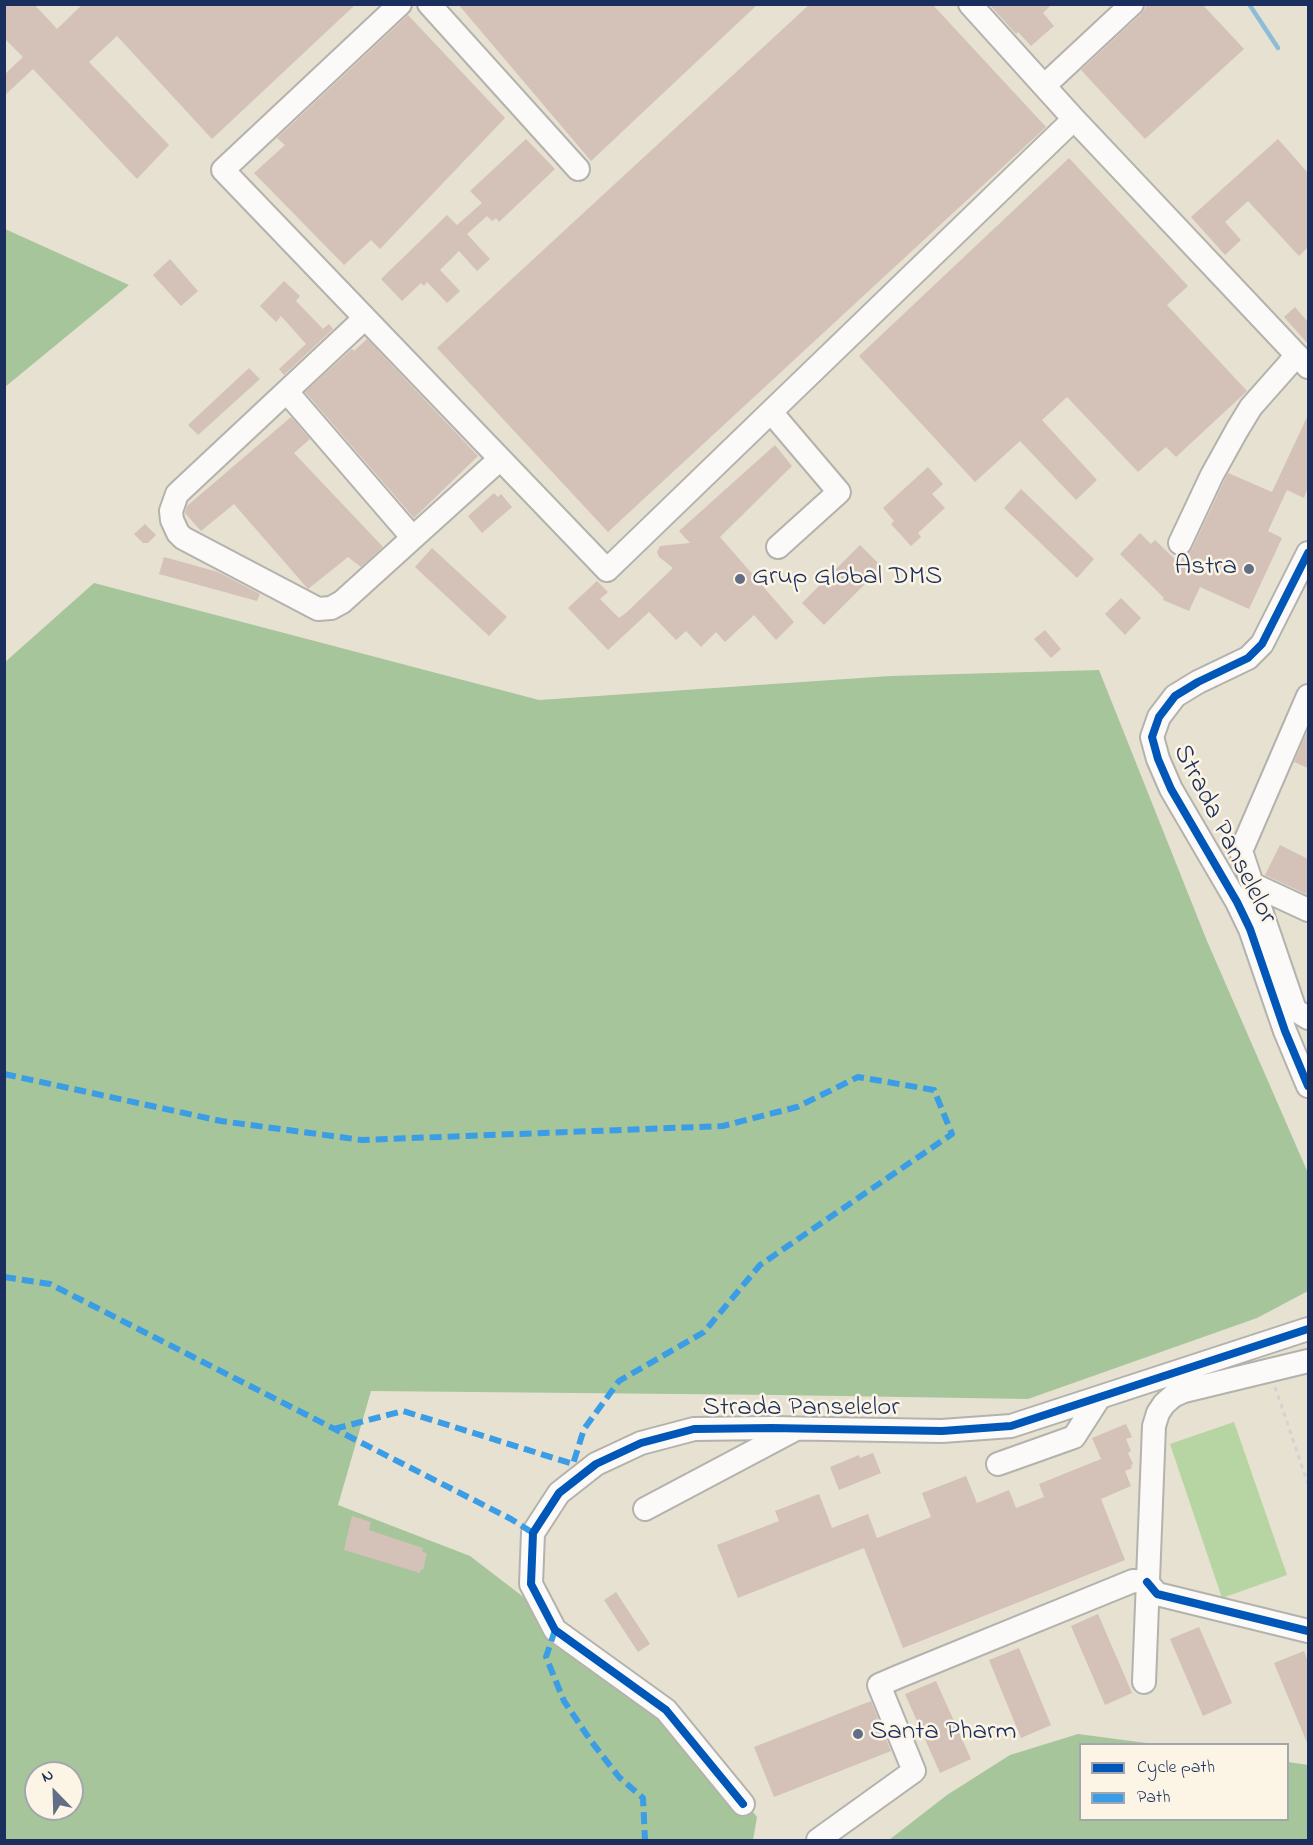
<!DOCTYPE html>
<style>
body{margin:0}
#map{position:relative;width:1313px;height:1845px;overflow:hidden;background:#e6e1d1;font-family:"Indie Flower",sans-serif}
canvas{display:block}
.frame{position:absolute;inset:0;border:6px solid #1b2f5e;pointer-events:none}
.legend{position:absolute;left:1079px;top:1743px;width:210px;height:78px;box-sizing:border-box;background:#fcf5e5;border:2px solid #a2a6af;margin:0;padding:8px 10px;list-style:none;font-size:18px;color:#1b2f5e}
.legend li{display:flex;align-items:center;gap:12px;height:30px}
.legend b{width:30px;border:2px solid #a2a6af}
.north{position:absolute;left:24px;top:1761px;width:60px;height:60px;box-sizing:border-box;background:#fcf5e5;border:2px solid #a2a6af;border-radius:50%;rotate:337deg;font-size:16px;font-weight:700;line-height:24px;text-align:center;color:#1b2f5e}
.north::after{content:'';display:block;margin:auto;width:21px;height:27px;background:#626d86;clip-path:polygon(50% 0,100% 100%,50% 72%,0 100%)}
</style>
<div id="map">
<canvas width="1313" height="1845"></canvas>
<div class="frame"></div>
<ul class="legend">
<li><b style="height:8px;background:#0057b8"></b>Cycle path</li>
<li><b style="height:8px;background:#3b9de6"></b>Path</li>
</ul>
<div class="north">N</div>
</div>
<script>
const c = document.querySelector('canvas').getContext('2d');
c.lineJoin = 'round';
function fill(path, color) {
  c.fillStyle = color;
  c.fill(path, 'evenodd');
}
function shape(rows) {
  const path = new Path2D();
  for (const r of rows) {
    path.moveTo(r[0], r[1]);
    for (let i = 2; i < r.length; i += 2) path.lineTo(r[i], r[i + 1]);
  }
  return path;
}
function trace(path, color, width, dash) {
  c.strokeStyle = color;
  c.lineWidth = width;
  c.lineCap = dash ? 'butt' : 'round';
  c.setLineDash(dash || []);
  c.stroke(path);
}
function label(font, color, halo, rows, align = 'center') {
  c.font = font + ' "Indie Flower",sans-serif';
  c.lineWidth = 5;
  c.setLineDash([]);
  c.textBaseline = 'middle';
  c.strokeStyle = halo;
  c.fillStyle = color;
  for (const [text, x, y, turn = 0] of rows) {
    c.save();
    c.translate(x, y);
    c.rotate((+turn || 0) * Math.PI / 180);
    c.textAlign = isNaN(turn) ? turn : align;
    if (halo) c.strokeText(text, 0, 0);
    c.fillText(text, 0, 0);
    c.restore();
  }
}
fill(shape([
 [1234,1422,1287,1575,1222,1598,1170,1444]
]), '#b7d4a3');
fill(shape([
 [5,229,129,285,5,387],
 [94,583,539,700,890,676,1099,670,1207,941,1308,1173,1308,1291,1257,1318,1028,1399,779,1395,371,1391,338,1505,470,1556,668,1708,757,1817,753,1840,5,1840,4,663],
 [36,1773,72,1773,72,1809,36,1809],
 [1078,1734,1154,1744,1080,1744,1080,1820,1288,1820,1288,1762,1308,1765,1308,1840,889,1840,947,1795,1010,1755]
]), '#a7c59a');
trace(shape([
 [1249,4,1278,48]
]), '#8bbdd9', 4.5);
fill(shape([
 [4,4,34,4,57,29,83,4,356,4,212,139,117,36,89,62,169,145,137,179,33,69,4,96,4,75,23,57,4,38],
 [458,4,758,4,591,161],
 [810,4,932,4,1046,127,608,532,437,348],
 [989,4,1052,4,1043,13,1054,26,1031,46,1018,32,1016,34],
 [1148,4,1202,4,1244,49,1145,139,1081,70,1141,14],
 [408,15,505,118,380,249,371,240,344,265,254,173,285,145,277,138],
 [526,139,555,169,499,222,496,218,492,221,487,216,467,234,490,259,477,271,459,251,440,270,460,291,447,303,427,282,424,286,421,283,402,301,381,279,447,215,457,225,482,203,470,191],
 [1278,139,1308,173,1308,247,1299,256,1248,201,1225,222,1241,240,1225,255,1191,217],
 [1069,158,1188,286,1167,305,1247,391,1176,457,1166,447,1138,472,1067,397,1042,420,1097,480,1076,500,1020,441,975,482,859,356],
 [170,259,198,291,181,306,153,275],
 [284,281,300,296,296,301,323,329,329,324,333,329,284,375,279,369,306,344,281,316,276,322,260,306],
 [1295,307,1308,322,1308,344,1284,317],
 [367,339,478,456,414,518,305,392,352,349,354,351],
 [249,368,260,379,198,435,188,425],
 [1308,415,1308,487,1304,498,1287,490,1268,531,1282,538,1249,609,1200,587,1189,611,1163,600,1164,598,1120,554,1140,533,1151,544,1155,540,1180,564,1183,556,1192,549,1228,473,1272,492],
 [291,417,310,439,294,453,383,547,361,567,348,557,308,589,234,504,201,531,185,513,187,506],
 [775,445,792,466,720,537,794,622,776,640,754,615,725,642,716,632,701,647,686,631,676,640,649,612,608,650,568,608,597,581,608,592,600,599,619,618,627,612,673,568,659,557,657,552,660,546,690,543,679,531],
 [928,467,943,484,932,494,945,508,918,533,921,537,911,546,891,524,894,521,883,508],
 [1021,489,1094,559,1077,578,1004,508],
 [494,493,498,497,501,494,512,507,482,533,468,516],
 [145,524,156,535,148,543,143,543,134,534],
 [860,545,882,567,824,625,802,603],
 [432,548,507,617,489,636,415,567],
 [164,557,218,572,260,594,257,601,159,574],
 [1121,598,1141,618,1125,635,1105,614],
 [1045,630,1061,649,1051,658,1034,639],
 [1308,729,1308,768,1294,762],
 [1280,845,1308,859,1308,895,1265,875],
 [1126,1424,1132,1437,1126,1439,1131,1451,1128,1453,1133,1464,1131,1465,1132,1468,1125,1471,1131,1486,1101,1499,1125,1560,903,1648,864,1548,738,1598,717,1545,779,1521,775,1511,819,1494,832,1528,868,1514,877,1538,931,1517,922,1493,966,1476,977,1503,1009,1490,1016,1508,1044,1497,1039,1484,1101,1459,1092,1438],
 [873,1453,881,1473,839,1490,830,1467,859,1455,860,1458],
 [352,1516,371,1522,369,1530,423,1548,422,1552,427,1553,423,1570,421,1569,420,1573,344,1550],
 [616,1592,650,1644,638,1652,604,1600],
 [1098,1614,1132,1693,1105,1705,1071,1626],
 [1199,1627,1232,1703,1203,1716,1170,1639],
 [1019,1648,1051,1725,1021,1738,989,1660],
 [1304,1651,1308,1662,1308,1745,1274,1663],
 [936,1681,971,1759,940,1773,905,1694],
 [871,1701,891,1751,774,1797,754,1747]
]), '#d4c1b7');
const minor = shape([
 [400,4,223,170,607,570,1074,119],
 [429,4,578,169],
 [970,4,1074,119,1308,367],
 [1044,86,1132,4],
 [365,318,177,494,171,511,172,520,178,533,183,538,318,609,331,608,342,602,500,459],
 [287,392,413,538],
 [771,412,839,492,778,547],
 [1180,543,1212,475,1237,430,1251,407,1297,355],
 [1308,553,1262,644,1248,658,1198,682,1175,696,1159,717,1152,737,1158,759,1171,789,1237,902,1250,929,1285,1031,1308,1086],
 [1308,696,1241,851,1252,884,1308,910],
 [1252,884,1295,1010,1308,1018],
 [998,1464,1074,1437,1099,1398],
 [645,1509,794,1430],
 [1144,1682,1154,1426,1158,1413,1164,1404,1173,1396,1184,1391,1308,1361],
 [743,1804,666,1710,555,1630,531,1584,533,1533,559,1493,596,1464,641,1443,694,1429,771,1428,942,1431,1011,1426,1308,1329],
 [818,1840,914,1771,879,1685,900,1676,1133,1581,1147,1582,1157,1594,1308,1631]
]);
trace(minor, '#b3b2ac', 26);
trace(shape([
 [1275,1387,1308,1484]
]), '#d3d3d2', 3, [4.5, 4.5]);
trace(minor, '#fbfaf8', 22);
trace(shape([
 [4,1074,221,1121,362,1140,723,1126,797,1107,858,1077,934,1090,952,1134,760,1265,704,1332,619,1381,584,1429,573,1464,403,1411,334,1429],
 [4,1277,50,1284,511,1519,533,1533],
 [555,1630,546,1657,564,1701,591,1741,619,1777,643,1798,645,1840]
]), '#3b9de6', 6, [12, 6]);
trace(shape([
 [1308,553,1262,644,1248,658,1198,682,1175,696,1159,717,1152,737,1158,759,1171,789,1237,902,1250,929,1285,1031,1308,1086],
 [1147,1582,1157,1594,1308,1631],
 [743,1804,666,1710,555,1630,531,1584,533,1533,559,1493,596,1464,641,1443,694,1429,771,1428,942,1431,1011,1426,1308,1329]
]), '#0057b8', 8);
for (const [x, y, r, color] of [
 [1249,569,6,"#626d86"],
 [740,579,6,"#626d86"],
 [858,1734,6,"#626d86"]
]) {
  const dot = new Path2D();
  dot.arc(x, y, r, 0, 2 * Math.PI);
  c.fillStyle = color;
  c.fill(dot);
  trace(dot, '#fcf5e5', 2);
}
label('27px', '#1b2f5e', '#fcf5e5', [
 ["Astra",1237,569,"right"],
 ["Grup Global DMS",752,579],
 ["Santa Pharm",870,1734]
], 'left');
label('27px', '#1b2f5e', '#fcf5e5', [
 ["Strada Panselelor",1223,835,63],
 ["Strada Panselelor",801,1410]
]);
</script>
